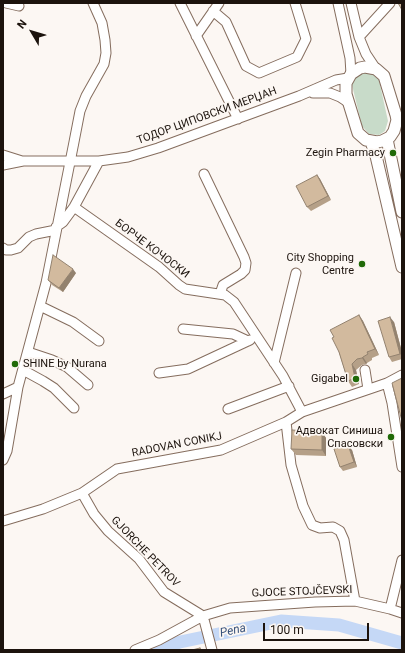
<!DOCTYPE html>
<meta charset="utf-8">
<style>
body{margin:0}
#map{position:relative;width:405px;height:653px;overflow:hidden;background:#fcf7f3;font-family:Roboto,sans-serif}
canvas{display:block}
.frame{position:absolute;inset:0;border:4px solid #1c130d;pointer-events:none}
.north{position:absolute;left:12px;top:12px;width:40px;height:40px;-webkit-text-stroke:3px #fcf7f3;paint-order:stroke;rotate:308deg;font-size:11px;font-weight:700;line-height:16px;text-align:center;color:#1c130d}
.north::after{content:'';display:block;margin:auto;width:14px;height:18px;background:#1c130d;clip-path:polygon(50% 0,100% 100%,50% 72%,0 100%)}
.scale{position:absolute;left:263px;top:623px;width:106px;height:18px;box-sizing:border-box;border:2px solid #1c130d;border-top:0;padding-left:5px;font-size:12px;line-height:14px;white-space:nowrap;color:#1c130d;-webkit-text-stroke:3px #fcf7f3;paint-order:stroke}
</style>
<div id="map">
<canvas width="405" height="653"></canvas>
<div class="frame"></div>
<div class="north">N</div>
<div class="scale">100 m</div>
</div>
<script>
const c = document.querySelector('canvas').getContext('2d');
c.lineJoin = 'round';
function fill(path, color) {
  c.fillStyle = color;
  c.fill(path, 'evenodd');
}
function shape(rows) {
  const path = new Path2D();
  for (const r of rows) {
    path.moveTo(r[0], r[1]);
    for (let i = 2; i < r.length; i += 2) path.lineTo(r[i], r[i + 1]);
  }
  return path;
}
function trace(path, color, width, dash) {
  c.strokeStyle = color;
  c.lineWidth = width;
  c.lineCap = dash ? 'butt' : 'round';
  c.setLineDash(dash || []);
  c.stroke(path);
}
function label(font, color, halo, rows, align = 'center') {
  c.font = font + ' Roboto,sans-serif';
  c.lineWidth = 3.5;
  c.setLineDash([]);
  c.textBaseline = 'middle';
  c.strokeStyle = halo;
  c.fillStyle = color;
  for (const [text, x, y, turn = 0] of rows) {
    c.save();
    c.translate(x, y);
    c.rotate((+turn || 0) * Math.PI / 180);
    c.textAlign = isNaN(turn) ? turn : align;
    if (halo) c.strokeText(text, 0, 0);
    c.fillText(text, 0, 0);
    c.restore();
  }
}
fill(shape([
 [362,71,372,72,379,80,388,121,385,131,379,135,369,134,362,126,352,85,354,78]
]), '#c8dbc9');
trace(shape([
 [158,650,180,642,281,621,339,625,402,643]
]), '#c5d8f6', 13);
const minor = shape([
 [6,3,19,6],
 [180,3,238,119],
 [338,3,350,58,351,74],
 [351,3,359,37,366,54,376,69],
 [213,11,226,22,246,66,259,73,297,57,306,39,295,3],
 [196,36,219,3],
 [359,37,390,3],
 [313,93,330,93,340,97,349,103],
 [3,155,22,161],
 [3,165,23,161,99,161,128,157,158,148,299,96,336,80,348,78],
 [204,174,244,257,246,263,245,270,241,274,223,285,220,294],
 [74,207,159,267,179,285,185,289,225,295,234,302,283,376,302,412],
 [56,227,63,222,74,207,99,161],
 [3,248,6,250,11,250,18,248,29,237,36,234,56,230],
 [40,306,73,322,99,341],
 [183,329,233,334,248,341,250,340],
 [28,352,52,360,67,367,88,385],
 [274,363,296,273],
 [23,370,43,381,54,388,74,408],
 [365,370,368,389],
 [159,373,188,369,248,341],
 [387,383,392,403,402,467],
 [3,394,18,387],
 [228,409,289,386],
 [286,422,291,465,303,506,312,525,320,528,333,527,340,531,344,540,355,601],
 [3,460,7,451,18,387,46,283,74,142,80,111,86,96,104,64,106,53,105,40,102,23,93,3],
 [82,493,94,514,108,531,139,559,164,592,203,616],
 [3,521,43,509,82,493,117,469,221,450,286,422,302,412,387,383,402,375],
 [390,609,402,560],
 [203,616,212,650],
 [135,650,159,640,203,616,230,608,315,602,355,601,390,609,402,613]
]);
const major = shape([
 [365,67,376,69,384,76,396,115,397,120,394,131,390,137,382,141,377,142,366,140,358,133,346,94,346,83,351,74,360,68,365,67],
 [387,139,402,212],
 [371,142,376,156,402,267]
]);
trace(minor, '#856d5e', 11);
trace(major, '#856d5e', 13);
trace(minor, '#fff', 9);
trace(major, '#fff', 11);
fill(shape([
 [317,175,320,179,331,200,311,211,307,207],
 [76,273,63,292,52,285,48,280],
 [359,315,363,321,379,355,372,358,372,360,367,363,366,364,362,365,356,370,359,384,352,387,348,381,334,337],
 [394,322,402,352,402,359,392,362,389,357],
 [322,432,326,438,326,456,296,455,291,449],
 [352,450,357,467,343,471,340,467]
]), '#b5a088');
fill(shape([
 [317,175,320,179,331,200,328,196],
 [73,269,76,273,63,292,59,288],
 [359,315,363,321,379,355,375,349],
 [390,317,394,322,402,352,402,356,400,354],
 [363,357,367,363,366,364,362,358],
 [352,364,356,370,359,384,355,378],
 [322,432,326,438,326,456,322,450],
 [348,445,352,450,357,467,354,462]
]), '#93826f');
const building = shape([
 [398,3,402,3,402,10,398,3],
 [317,175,328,196,307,207,296,186,317,175],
 [53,255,73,269,59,288,48,280,53,255],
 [359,315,375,349,367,352,368,354,363,357,362,358,357,359,352,364,355,378,348,381,339,352,332,338,334,337,330,330,359,315],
 [390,317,400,354,389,357,378,321,390,317],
 [402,378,402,421,392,383,402,378],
 [292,430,322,432,322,450,291,449,292,430],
 [348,445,354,462,340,467,334,449,348,445],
 [200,648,201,650,192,650,200,648]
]);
fill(building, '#d2ba9e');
trace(building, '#93826f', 1);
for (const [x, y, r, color] of [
 [393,153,4,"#206a08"],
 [362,264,4,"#206a08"],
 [15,364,4,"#206a08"],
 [356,379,4,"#206a08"],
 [391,437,4,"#206a08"]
]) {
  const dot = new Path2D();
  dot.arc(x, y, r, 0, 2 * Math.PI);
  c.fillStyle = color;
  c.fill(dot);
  trace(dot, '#fcf7f3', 1.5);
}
label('11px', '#1c130d', '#fcf7f3', [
 ["ТОДОР ЦИПОВСКИ МЕРЏАН",207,116,-20],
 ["БОРЧЕ КОЧОСКИ",152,249,37],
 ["RADOVAN CONIKJ",177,445,-11],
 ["GJORCHE PETROV",145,552,46],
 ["GJOCE STOJČEVSKI",302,592,-2]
]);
label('11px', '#1c130d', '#fcf7f3', [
 ["Zegin Pharmacy",385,153],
 ["City Shopping",354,258],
 ["Centre",354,271],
 ["SHINE by Nurana",23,364,"left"],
 ["Gigabel",348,379],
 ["Адвокат Синиша",383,431],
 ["Спасовски",383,444]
], 'right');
label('italic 12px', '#37517b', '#fcf7f3', [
 ["Pena",233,631,-12]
]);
</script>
